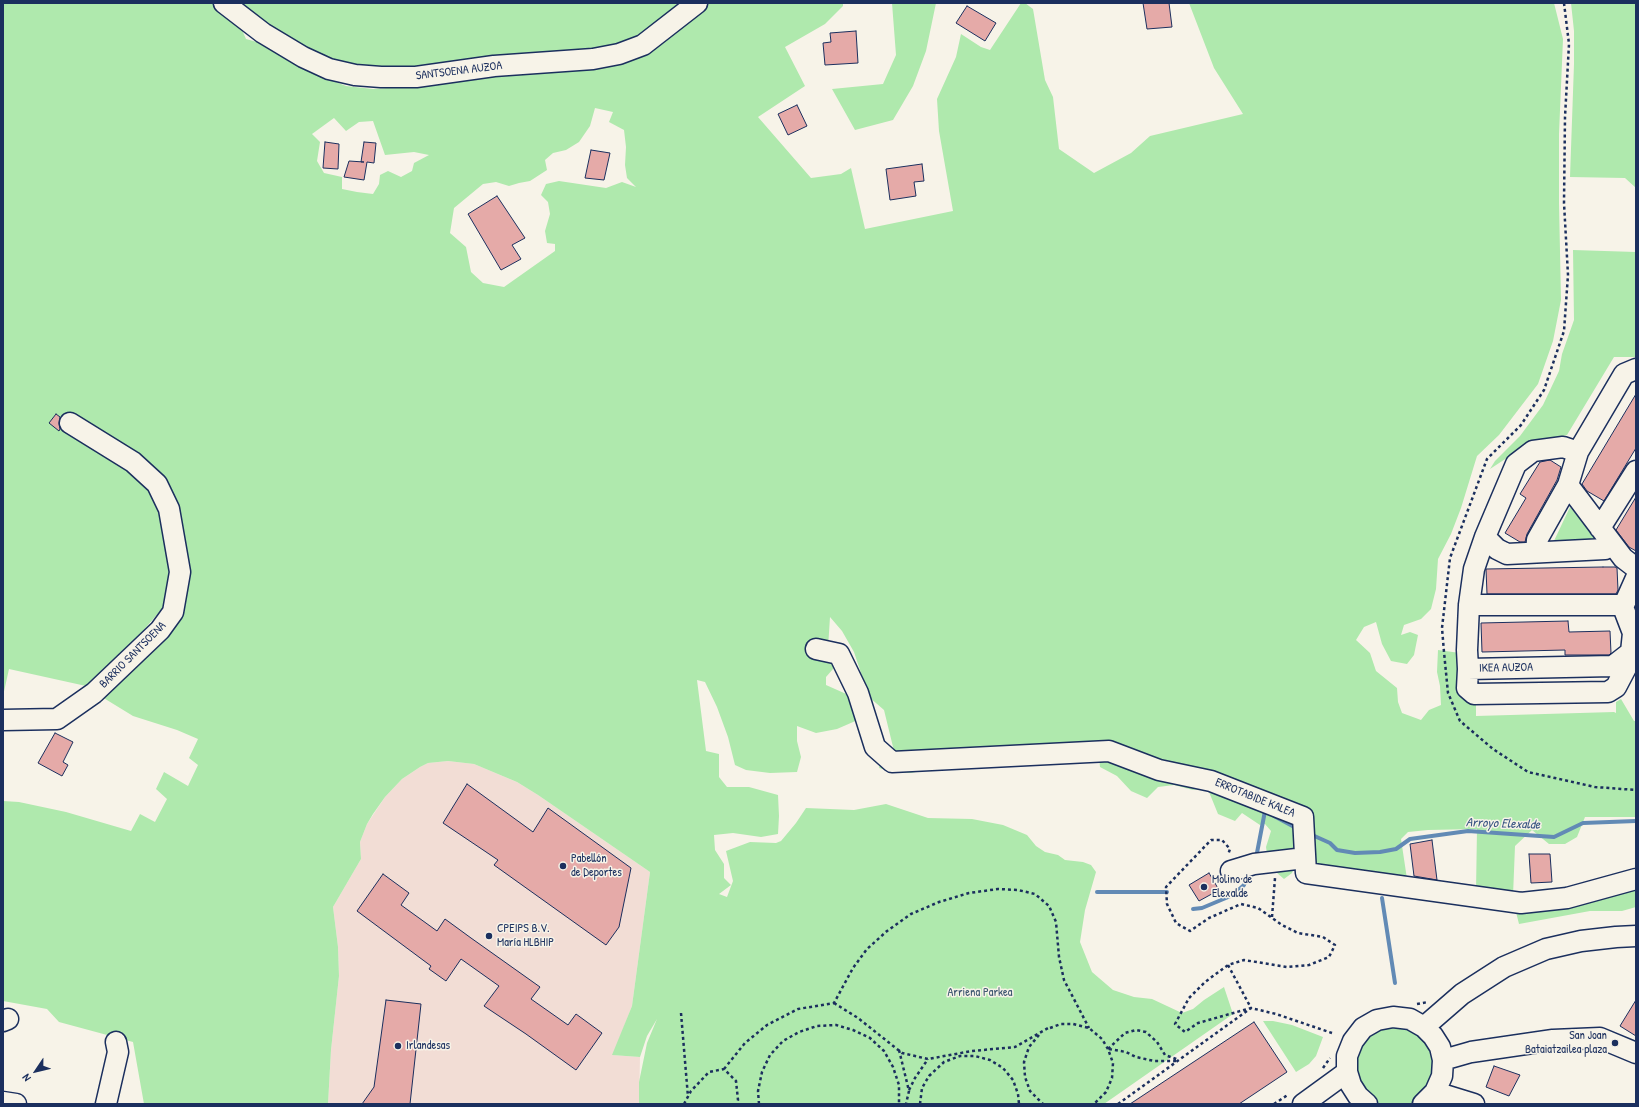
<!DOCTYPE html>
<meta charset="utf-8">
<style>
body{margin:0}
#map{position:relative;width:1639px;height:1107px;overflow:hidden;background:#f7f3e8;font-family:"Patrick Hand",sans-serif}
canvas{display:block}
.frame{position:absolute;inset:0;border:4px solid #1b2f5e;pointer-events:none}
.north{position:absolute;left:16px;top:1051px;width:40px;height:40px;-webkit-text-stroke:3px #f7f3e8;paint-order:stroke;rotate:235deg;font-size:11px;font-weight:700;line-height:16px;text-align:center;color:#1b2f5e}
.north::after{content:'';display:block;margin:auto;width:14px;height:18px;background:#1b2f5e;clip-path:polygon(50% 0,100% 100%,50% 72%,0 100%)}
</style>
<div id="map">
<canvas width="1639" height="1107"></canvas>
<div class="frame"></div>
<div class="north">N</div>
</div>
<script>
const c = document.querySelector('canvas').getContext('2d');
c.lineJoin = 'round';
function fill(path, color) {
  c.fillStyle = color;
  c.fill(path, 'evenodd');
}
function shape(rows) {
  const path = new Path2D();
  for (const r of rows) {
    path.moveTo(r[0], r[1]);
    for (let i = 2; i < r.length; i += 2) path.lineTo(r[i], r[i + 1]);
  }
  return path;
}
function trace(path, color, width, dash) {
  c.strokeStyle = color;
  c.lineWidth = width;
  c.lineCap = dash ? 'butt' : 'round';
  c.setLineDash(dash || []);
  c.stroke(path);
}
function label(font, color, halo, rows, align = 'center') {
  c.font = font + ' "Patrick Hand",sans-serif';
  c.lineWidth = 3;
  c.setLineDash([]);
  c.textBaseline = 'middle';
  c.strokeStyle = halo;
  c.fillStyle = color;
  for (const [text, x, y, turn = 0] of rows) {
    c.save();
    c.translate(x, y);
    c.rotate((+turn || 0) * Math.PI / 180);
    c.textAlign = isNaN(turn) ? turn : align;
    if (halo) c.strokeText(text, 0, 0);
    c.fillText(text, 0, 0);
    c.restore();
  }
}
fill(shape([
 [448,761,474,764,517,782,538,795,650,872,632,1006,613,1055,640,1057,639,1104,328,1104,331,1050,339,976,338,947,333,907,361,859,360,842,367,824,385,797,402,779,420,767,428,763]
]), '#f2ddd5');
fill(shape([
 [3,3,217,3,238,21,246,39,268,45,318,75,346,86,373,89,414,86,649,50,709,3,843,3,843,6,825,24,785,47,805,86,758,117,811,178,841,174,851,168,865,229,953,211,939,131,937,99,956,57,961,34,981,47,990,50,1021,3,1025,3,1033,9,1045,80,1053,97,1059,149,1094,173,1131,153,1150,136,1243,114,1214,68,1189,3,1554,3,1563,39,1559,134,1559,203,1561,300,1553,341,1538,384,1499,435,1477,456,1461,508,1451,534,1438,559,1436,589,1431,609,1421,619,1404,625,1401,635,1410,632,1418,635,1414,655,1407,664,1391,661,1382,644,1376,622,1364,627,1356,640,1370,653,1376,671,1397,688,1398,702,1402,713,1421,720,1429,710,1441,705,1440,686,1437,672,1438,650,1460,653,1476,702,1476,716,1614,712,1616,713,1616,702,1621,699,1634,721,1636,721,1636,817,1585,817,1577,837,1565,844,1549,844,1532,830,1515,846,1513,896,1476,891,1477,829,1428,830,1408,832,1401,839,1407,879,1318,869,1298,858,1292,873,1284,879,1269,866,1266,847,1271,831,1265,824,1260,825,1242,813,1235,821,1218,814,1207,787,1193,790,1174,785,1158,787,1147,798,1131,791,1117,776,1100,767,1099,758,935,768,911,773,894,772,879,768,882,757,894,751,884,710,869,697,854,652,842,631,830,617,828,648,835,659,833,669,826,677,826,685,853,697,860,719,837,729,816,733,797,726,797,741,801,757,797,772,770,773,746,770,735,765,728,737,717,707,705,682,697,680,706,751,719,754,719,777,727,787,749,787,778,795,779,816,778,834,761,837,733,833,714,835,715,850,724,864,724,878,731,885,719,894,727,897,733,881,726,851,750,842,776,843,781,841,796,823,806,808,854,810,886,804,928,818,972,819,1003,825,1027,835,1036,846,1045,852,1058,855,1065,860,1083,862,1091,865,1096,872,1085,910,1080,942,1092,972,1113,990,1134,997,1152,999,1182,1013,1193,1009,1204,1000,1224,987,1233,1014,1104,1104,639,1104,639,1082,647,1043,657,1019,647,1036,640,1057,612,1055,632,1006,650,872,538,795,517,782,474,764,448,761,428,763,420,767,402,779,385,797,373,814,367,824,360,842,361,859,333,907,338,947,339,976,331,1050,328,1104,144,1104,133,1042,59,1022,47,1009,3,1001,3,801,19,802,66,812,131,831,140,814,155,822,167,799,156,789,164,772,188,786,198,765,189,758,198,739,177,730,133,716,102,697,169,628,172,560,169,576,168,606,160,611,142,632,86,686,9,669,3,696],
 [595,108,613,112,609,122,624,130,626,147,625,165,627,178,636,187,622,182,606,188,559,181,546,184,541,195,548,202,550,214,545,231,547,243,555,244,555,251,504,287,483,283,471,272,466,247,450,233,454,208,483,184,496,182,509,186,519,183,530,181,547,170,545,160,553,153,566,150,579,142,590,126],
 [334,118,346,131,359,122,373,121,385,155,414,152,429,155,414,163,412,171,401,177,388,171,380,175,379,184,373,194,357,192,342,189,342,177,324,173,317,161,320,142,312,134],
 [241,3,685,3,644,35,623,44,597,51,408,70,337,65,307,51,265,23],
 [892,3,936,3,926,51,913,86,893,120,855,130,832,89,883,84,896,55],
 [1571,3,1636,3,1636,188,1625,178,1570,177,1574,64,1574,31],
 [1573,250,1636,252,1636,357,1614,357,1567,435,1525,446,1490,469,1495,461,1520,436,1543,405,1559,371,1562,354,1574,320],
 [1570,507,1599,542,1553,543],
 [1636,885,1636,907,1622,911,1590,911,1519,924,1516,912],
 [1263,1021,1273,1021,1292,1025,1323,1037,1316,1056,1309,1064,1296,1072],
 [1384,1025,1410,1028,1422,1036,1430,1047,1434,1060,1434,1071,1429,1087,1420,1098,1410,1104,1377,1104,1369,1100,1359,1090,1354,1051,1361,1040]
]), '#afe9ad');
trace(shape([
 [1274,816,1298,829],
 [1310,834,1330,843,1337,850,1355,853,1380,852,1396,849,1410,839,1468,831,1554,837,1583,823,1636,821],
 [1256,858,1265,811],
 [1097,892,1167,892],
 [1382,898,1395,983],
 [1193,909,1202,908,1233,895,1244,885,1250,872]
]), '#628ab5', 4);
const building = shape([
 [1143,3,1169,3,1172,27,1147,29,1143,3],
 [967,6,996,23,985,41,956,23,967,6],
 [856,31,858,63,825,65,823,43,831,42,830,33,856,31],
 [797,105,807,126,788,135,778,114,797,105],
 [325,142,339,144,338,169,323,168,325,142],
 [364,142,376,143,374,163,367,162,364,180,344,177,349,161,364,162,361,162,364,142],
 [591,150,610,153,604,180,585,178,591,150],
 [922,164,924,181,914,182,916,196,890,200,886,169,922,164],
 [497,196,525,238,512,245,521,259,501,270,468,214,497,196],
 [1636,394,1636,448,1604,501,1587,491,1582,484,1636,394],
 [56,414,60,417,59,423,60,429,59,431,49,423,56,414],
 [1550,460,1561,467,1557,480,1527,534,1525,542,1520,542,1505,533,1526,498,1520,494,1540,462,1550,460],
 [1636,497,1636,551,1629,547,1616,530,1636,497],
 [1603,567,1615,567,1617,568,1618,590,1616,594,1487,594,1486,569,1603,567],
 [1568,621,1569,632,1610,631,1611,653,1609,655,1565,655,1565,650,1482,652,1481,623,1568,621],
 [55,733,73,742,63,762,68,765,62,776,38,763,55,733],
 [467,784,533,832,548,808,631,868,619,927,606,945,494,865,498,860,443,823,467,784],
 [1432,840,1437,880,1414,876,1410,844,1432,840],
 [1529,854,1550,854,1552,882,1531,883,1529,854],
 [1209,873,1219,890,1199,901,1189,885,1209,873],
 [383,874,409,893,401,905,437,931,445,919,471,938,540,987,531,999,568,1025,576,1014,602,1033,576,1070,526,1034,484,1006,499,986,461,959,446,981,429,969,431,966,357,911,383,874],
 [386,1000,421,1004,410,1104,362,1104,374,1087,386,1000],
 [1636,1000,1636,1036,1620,1026,1636,1000],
 [1254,1022,1287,1072,1239,1104,1130,1104,1254,1022],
 [1494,1066,1520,1075,1509,1096,1486,1087,1494,1066]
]);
fill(building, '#e5aaa8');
trace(building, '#1b2f5e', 1);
const minor = shape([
 [224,3,263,33,303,57,329,69,355,75,381,77,416,77,494,66,593,59,619,54,643,45,697,3],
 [1568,485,1623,558,1636,568],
 [1600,528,1636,471],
 [1485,537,1497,549,1507,554,1605,549,1611,542],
 [1536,552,1537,540,1568,485,1578,452],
 [1636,578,1623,607,1633,633,1636,635],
 [1469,605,1624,605],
 [1633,633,1631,652,1613,666,1468,669,1467,688,1474,694,1608,692,1616,687,1627,666,1636,657],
 [816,649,839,654,858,693,875,747,892,762,1109,751,1159,770,1211,781,1303,817,1306,873,1521,903,1567,898,1636,879],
 [1468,669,1467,650,1469,605,1474,569,1485,537,1516,464,1533,451,1563,447,1578,452,1624,374,1636,369],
 [3,720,57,719,94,693,160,630,173,612,180,572,169,509,157,484,133,462,70,423],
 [1231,871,1254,864,1305,858],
 [3,1021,8,1019],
 [1424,1027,1462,994,1504,967,1546,949,1581,941,1616,937,1636,936],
 [1443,1060,1471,1052,1553,1040,1600,1038,1636,1053],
 [1435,1092,1474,1104],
 [3,1102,16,1104],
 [106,1104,118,1052,116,1042],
 [1303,1104,1347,1072],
 [1367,1104,1358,1096,1351,1085,1347,1072,1347,1056,1353,1041,1363,1028,1377,1020,1393,1017,1410,1019,1424,1027,1433,1036,1440,1047,1443,1060,1442,1076,1435,1092,1423,1104]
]);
trace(minor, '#1b2f5e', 23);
trace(shape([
 [1564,3,1569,44,1565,117,1564,203,1568,275,1564,331,1544,390,1521,425,1487,459,1450,558,1442,628,1444,652,1448,693,1460,721,1493,749,1528,772,1595,787,1636,790],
 [1272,917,1275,878],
 [1228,965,1251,1008,1198,1023,1185,1032,1175,1024,1189,998,1205,982,1228,965,1244,960,1287,967,1309,965,1329,957,1335,945,1323,937,1298,933,1282,925,1258,908,1241,904,1209,918,1190,931,1176,923,1167,904,1166,887,1211,840,1222,840,1230,849,1228,855],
 [834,1003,858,1018,902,1053,928,1059,972,1051,1015,1047,1050,1027],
 [1417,1004,1428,1002],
 [681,1013,688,1097],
 [1050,1028,1061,1024,1073,1024,1089,1028,1102,1039,1108,1049,1113,1063,1112,1078,1106,1092,1094,1104],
 [1039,1035,1029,1047,1024,1062,1025,1077,1030,1091,1043,1104],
 [1108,1049,1125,1033,1136,1030,1146,1032,1157,1042,1165,1055,1179,1060],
 [1109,1049,1126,1052,1136,1057,1154,1061,1176,1061],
 [899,1050,909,1091,906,1104],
 [1323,1068,1330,1058],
 [724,1069,745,1043,767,1025,798,1009,834,1003,853,968,867,949,887,931,911,914,939,902,969,893,998,889,1018,890,1035,894,1049,906,1056,922,1059,957,1064,980,1089,1028],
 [909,1090,915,1078,928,1059],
 [684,1104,691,1091,709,1072,724,1069,736,1081,738,1100,737,1104],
 [759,1104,758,1091,762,1072,770,1055,783,1041,799,1032,817,1026,836,1025,853,1030,870,1038,884,1051,893,1067,899,1085,899,1104],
 [920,1104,922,1088,929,1076,944,1062,960,1056,975,1056,990,1060,1003,1068,1013,1080,1018,1094,1019,1104],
 [1118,1104,1251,1008,1276,1014,1332,1033],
 [1274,1104,1289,1094]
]), '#1b2f5e', 2.5, [3, 3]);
trace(minor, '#f7f3e8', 20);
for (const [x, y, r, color] of [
 [563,866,4,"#1b2f5e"],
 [1204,887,4,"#1b2f5e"],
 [489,936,4,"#1b2f5e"],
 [1615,1043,4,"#1b2f5e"],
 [398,1046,4,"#1b2f5e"]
]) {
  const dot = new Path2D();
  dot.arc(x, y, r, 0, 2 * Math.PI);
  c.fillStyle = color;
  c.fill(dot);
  trace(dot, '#f7f3e8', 1.5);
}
label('12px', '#1b2f5e', '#f7f3e8', [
 ["SANTSOENA AUZOA",459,71,-7],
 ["BARRIO SANTSOENA",133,655,-45],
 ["IKEA AUZOA",1506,668,-1],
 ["ERROTABIDE KALEA",1255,798,22]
]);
label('12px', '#1b2f5e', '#f7f3e8', [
 ["Pabellón",571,859],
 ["de Deportes",571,873],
 ["Molino de",1212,880],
 ["Elexalde",1212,894],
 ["CPEIPS B.V.",497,929],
 ["María HLBHIP",497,943],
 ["San Joan",1607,1036,"right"],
 ["Bataiatzailea plaza",1607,1050,"right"],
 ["Irlandesas",406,1046]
], 'left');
label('12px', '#39546e', '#f7f3e8', [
 ["Arriena Parkea",980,993]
]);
label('italic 13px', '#385582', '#f7f3e8', [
 ["Arroyo Elexalde",1503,824,2]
]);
</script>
